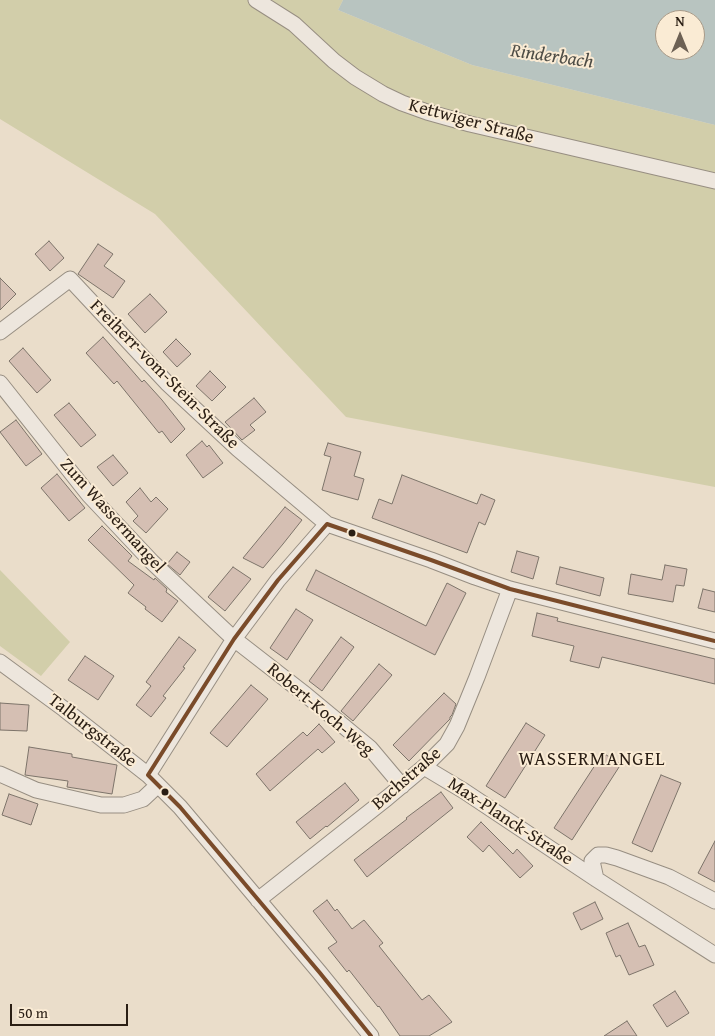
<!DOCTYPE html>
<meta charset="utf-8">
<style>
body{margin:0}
#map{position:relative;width:715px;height:1036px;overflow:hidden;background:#eaddca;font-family:"Gentium Book Plus",serif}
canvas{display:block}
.north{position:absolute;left:655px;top:10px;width:50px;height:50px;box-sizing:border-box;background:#faebd4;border:1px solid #a79987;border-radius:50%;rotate:0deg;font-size:14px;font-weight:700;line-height:20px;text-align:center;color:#2a1e14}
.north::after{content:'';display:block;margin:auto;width:18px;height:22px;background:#6d6154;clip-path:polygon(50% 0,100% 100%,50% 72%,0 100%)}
.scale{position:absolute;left:10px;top:1004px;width:118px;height:22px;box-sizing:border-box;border:2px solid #2a1e14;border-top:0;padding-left:6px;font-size:15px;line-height:18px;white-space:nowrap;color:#2a1e14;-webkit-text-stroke:4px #faebd4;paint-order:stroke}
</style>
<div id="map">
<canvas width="715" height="1036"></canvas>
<div class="north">N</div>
<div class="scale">50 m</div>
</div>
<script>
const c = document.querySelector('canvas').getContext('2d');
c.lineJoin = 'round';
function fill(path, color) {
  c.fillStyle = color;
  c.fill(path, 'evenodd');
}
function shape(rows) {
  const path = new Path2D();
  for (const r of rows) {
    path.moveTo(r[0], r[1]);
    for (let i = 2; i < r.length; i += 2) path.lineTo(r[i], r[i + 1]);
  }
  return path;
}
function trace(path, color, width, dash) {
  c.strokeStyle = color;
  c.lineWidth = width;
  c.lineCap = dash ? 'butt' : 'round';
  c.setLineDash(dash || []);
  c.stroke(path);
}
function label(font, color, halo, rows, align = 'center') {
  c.font = font + ' "Gentium Book Plus",serif';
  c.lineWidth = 4;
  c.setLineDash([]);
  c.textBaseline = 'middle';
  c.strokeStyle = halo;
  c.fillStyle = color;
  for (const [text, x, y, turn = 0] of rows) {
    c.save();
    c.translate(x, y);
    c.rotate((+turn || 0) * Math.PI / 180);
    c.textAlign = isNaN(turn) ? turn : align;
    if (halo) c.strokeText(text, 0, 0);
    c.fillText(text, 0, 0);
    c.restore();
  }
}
fill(shape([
 [0,0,271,0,268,3,298,24,272,0,343,0,338,10,472,65,715,125,715,487,346,417,155,214,0,119],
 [0,570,70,642,41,676,0,646]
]), '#d2ceaa');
fill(shape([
 [343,0,715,0,715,125,472,65,338,10],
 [665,20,695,20,695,50,665,50]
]), '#b8c4c0');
const building = shape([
 [49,241,64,258,50,271,35,254,49,241],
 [98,244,113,254,104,266,125,281,113,298,78,274,98,244],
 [0,278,16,294,0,310,0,278],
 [150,294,167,312,145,333,128,314,150,294],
 [103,337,142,382,144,380,162,400,185,429,171,443,162,431,159,433,117,381,114,384,86,353,103,337],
 [176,339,191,354,177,367,163,352,176,339],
 [23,348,51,380,37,393,9,361,23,348],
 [210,371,226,387,212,401,196,386,210,371],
 [254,398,266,412,250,425,255,430,242,440,225,422,254,398],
 [69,403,96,435,81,447,54,415,69,403],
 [16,420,42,454,26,466,0,432,16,420],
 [202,441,207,447,209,445,223,463,203,478,186,455,202,441],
 [328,443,361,452,354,476,364,479,358,500,322,490,331,457,324,455,328,443],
 [113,455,128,473,113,486,97,467,113,455],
 [57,474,85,508,69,521,41,488,57,474],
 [402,475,477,504,481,494,495,500,485,525,479,522,467,553,372,518,379,499,392,504,402,475],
 [140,488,151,502,156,497,168,509,146,533,133,521,138,516,126,502,140,488],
 [285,507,302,520,283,544,263,568,243,558,285,507],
 [102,526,132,556,128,561,154,580,155,578,167,589,166,592,178,601,162,622,145,609,146,607,128,593,134,585,88,540,102,526],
 [517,551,539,557,533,579,511,572,517,551],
 [177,552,190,562,180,575,167,564,177,552],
 [665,565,687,569,684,586,676,585,673,602,628,594,631,574,662,580,665,565],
 [233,567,251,579,225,611,208,597,233,567],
 [560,567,604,578,600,596,556,584,560,567],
 [316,570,426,626,447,583,466,593,435,655,306,590,316,570],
 [703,589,715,592,715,612,698,608,703,589],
 [296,609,313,620,287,660,270,648,296,609],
 [537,613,558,618,557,621,715,659,715,684,602,657,599,668,570,661,574,646,532,636,537,613],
 [179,637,196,650,183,667,185,668,163,696,166,698,151,717,136,705,151,686,146,682,179,637],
 [341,637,354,647,322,691,309,681,341,637],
 [85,656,114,676,98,700,68,680,85,656],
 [379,664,392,675,353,721,341,711,379,664],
 [251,685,268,699,227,747,210,733,251,685],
 [444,693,456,704,452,715,450,717,450,719,409,761,393,745,444,693],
 [0,703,29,705,27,731,0,730,0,703],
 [526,723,545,735,505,798,486,786,526,723],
 [319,724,335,742,322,753,318,749,270,791,256,774,303,732,307,736,319,724],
 [29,747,72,754,72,757,117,765,112,794,67,787,68,781,25,775,29,747],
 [603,753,621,764,572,840,554,828,603,753],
 [661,775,681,783,652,852,632,843,661,775],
 [345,783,359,800,327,827,326,826,310,839,296,822,345,783],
 [441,792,453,808,367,877,354,860,407,819,406,818,441,792],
 [9,794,38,804,31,825,2,815,9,794],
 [481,822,513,854,517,849,533,866,520,878,489,845,483,852,467,837,481,822],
 [715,841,715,882,698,873,715,841],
 [327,900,335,911,337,909,352,929,364,920,383,943,379,946,422,1000,429,995,452,1022,429,1036,400,1036,379,1006,378,1007,349,970,347,972,328,948,337,942,313,911,327,900],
 [595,902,603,919,581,930,573,913,595,902],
 [628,923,639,947,645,945,654,965,629,975,620,955,616,957,606,933,628,923],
 [675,991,689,1013,667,1027,653,1005,675,991],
 [627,1021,637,1036,604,1036,627,1021]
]);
fill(building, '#d5bfb3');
trace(building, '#7d746a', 1);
const street = shape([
 [256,0,294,24,334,61,355,77,383,94,402,103,427,112,470,124,715,181],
 [0,332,70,279,167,383,238,449,327,524,431,560,475,577,510,589,715,641],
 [0,383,89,495,152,562,234,639,306,695,370,748,402,786],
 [0,662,64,709,148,775,180,807,320,973,371,1036],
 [424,767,464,791,596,879,715,955],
 [0,774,36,790,101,805,124,805,143,799,158,785],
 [148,775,234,639,278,580,327,524],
 [596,879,592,861,598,855,606,855,617,858,669,877,715,901],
 [258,900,387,798,424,767,447,744,457,726,477,677,510,589]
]);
trace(street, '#978e82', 17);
trace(street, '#ede6dd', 15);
trace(shape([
 [371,1036,320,973,180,807,148,775,234,639,278,580,327,524,431,560,510,589,715,641]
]), '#7a4b2a', 4);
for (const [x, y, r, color] of [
 [352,533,4.5,"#2a1e14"],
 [165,792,4.5,"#2a1e14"]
]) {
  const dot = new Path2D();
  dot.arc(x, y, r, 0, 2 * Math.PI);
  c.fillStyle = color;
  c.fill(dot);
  trace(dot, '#faebd4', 2);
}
label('18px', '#2a1e14', '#faebd4', [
 ["Kettwiger Straße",471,122,15],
 ["Freiherr-vom-Stein-Straße",164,375,45],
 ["Zum Wassermangel",112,516,48],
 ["Robert-Koch-Weg",320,710,40],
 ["Talburgstraße",92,731,38],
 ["Bachstraße",407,779,-41],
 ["Max-Planck-Straße",510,822,33]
]);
label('italic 19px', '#4e4d46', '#faebd4', [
 ["Rinderbach",552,57,8]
]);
c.letterSpacing = '1px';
label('19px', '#2a1e14', '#faebd4', [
 ["WASSERMANGEL",592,760]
]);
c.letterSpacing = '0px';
</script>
